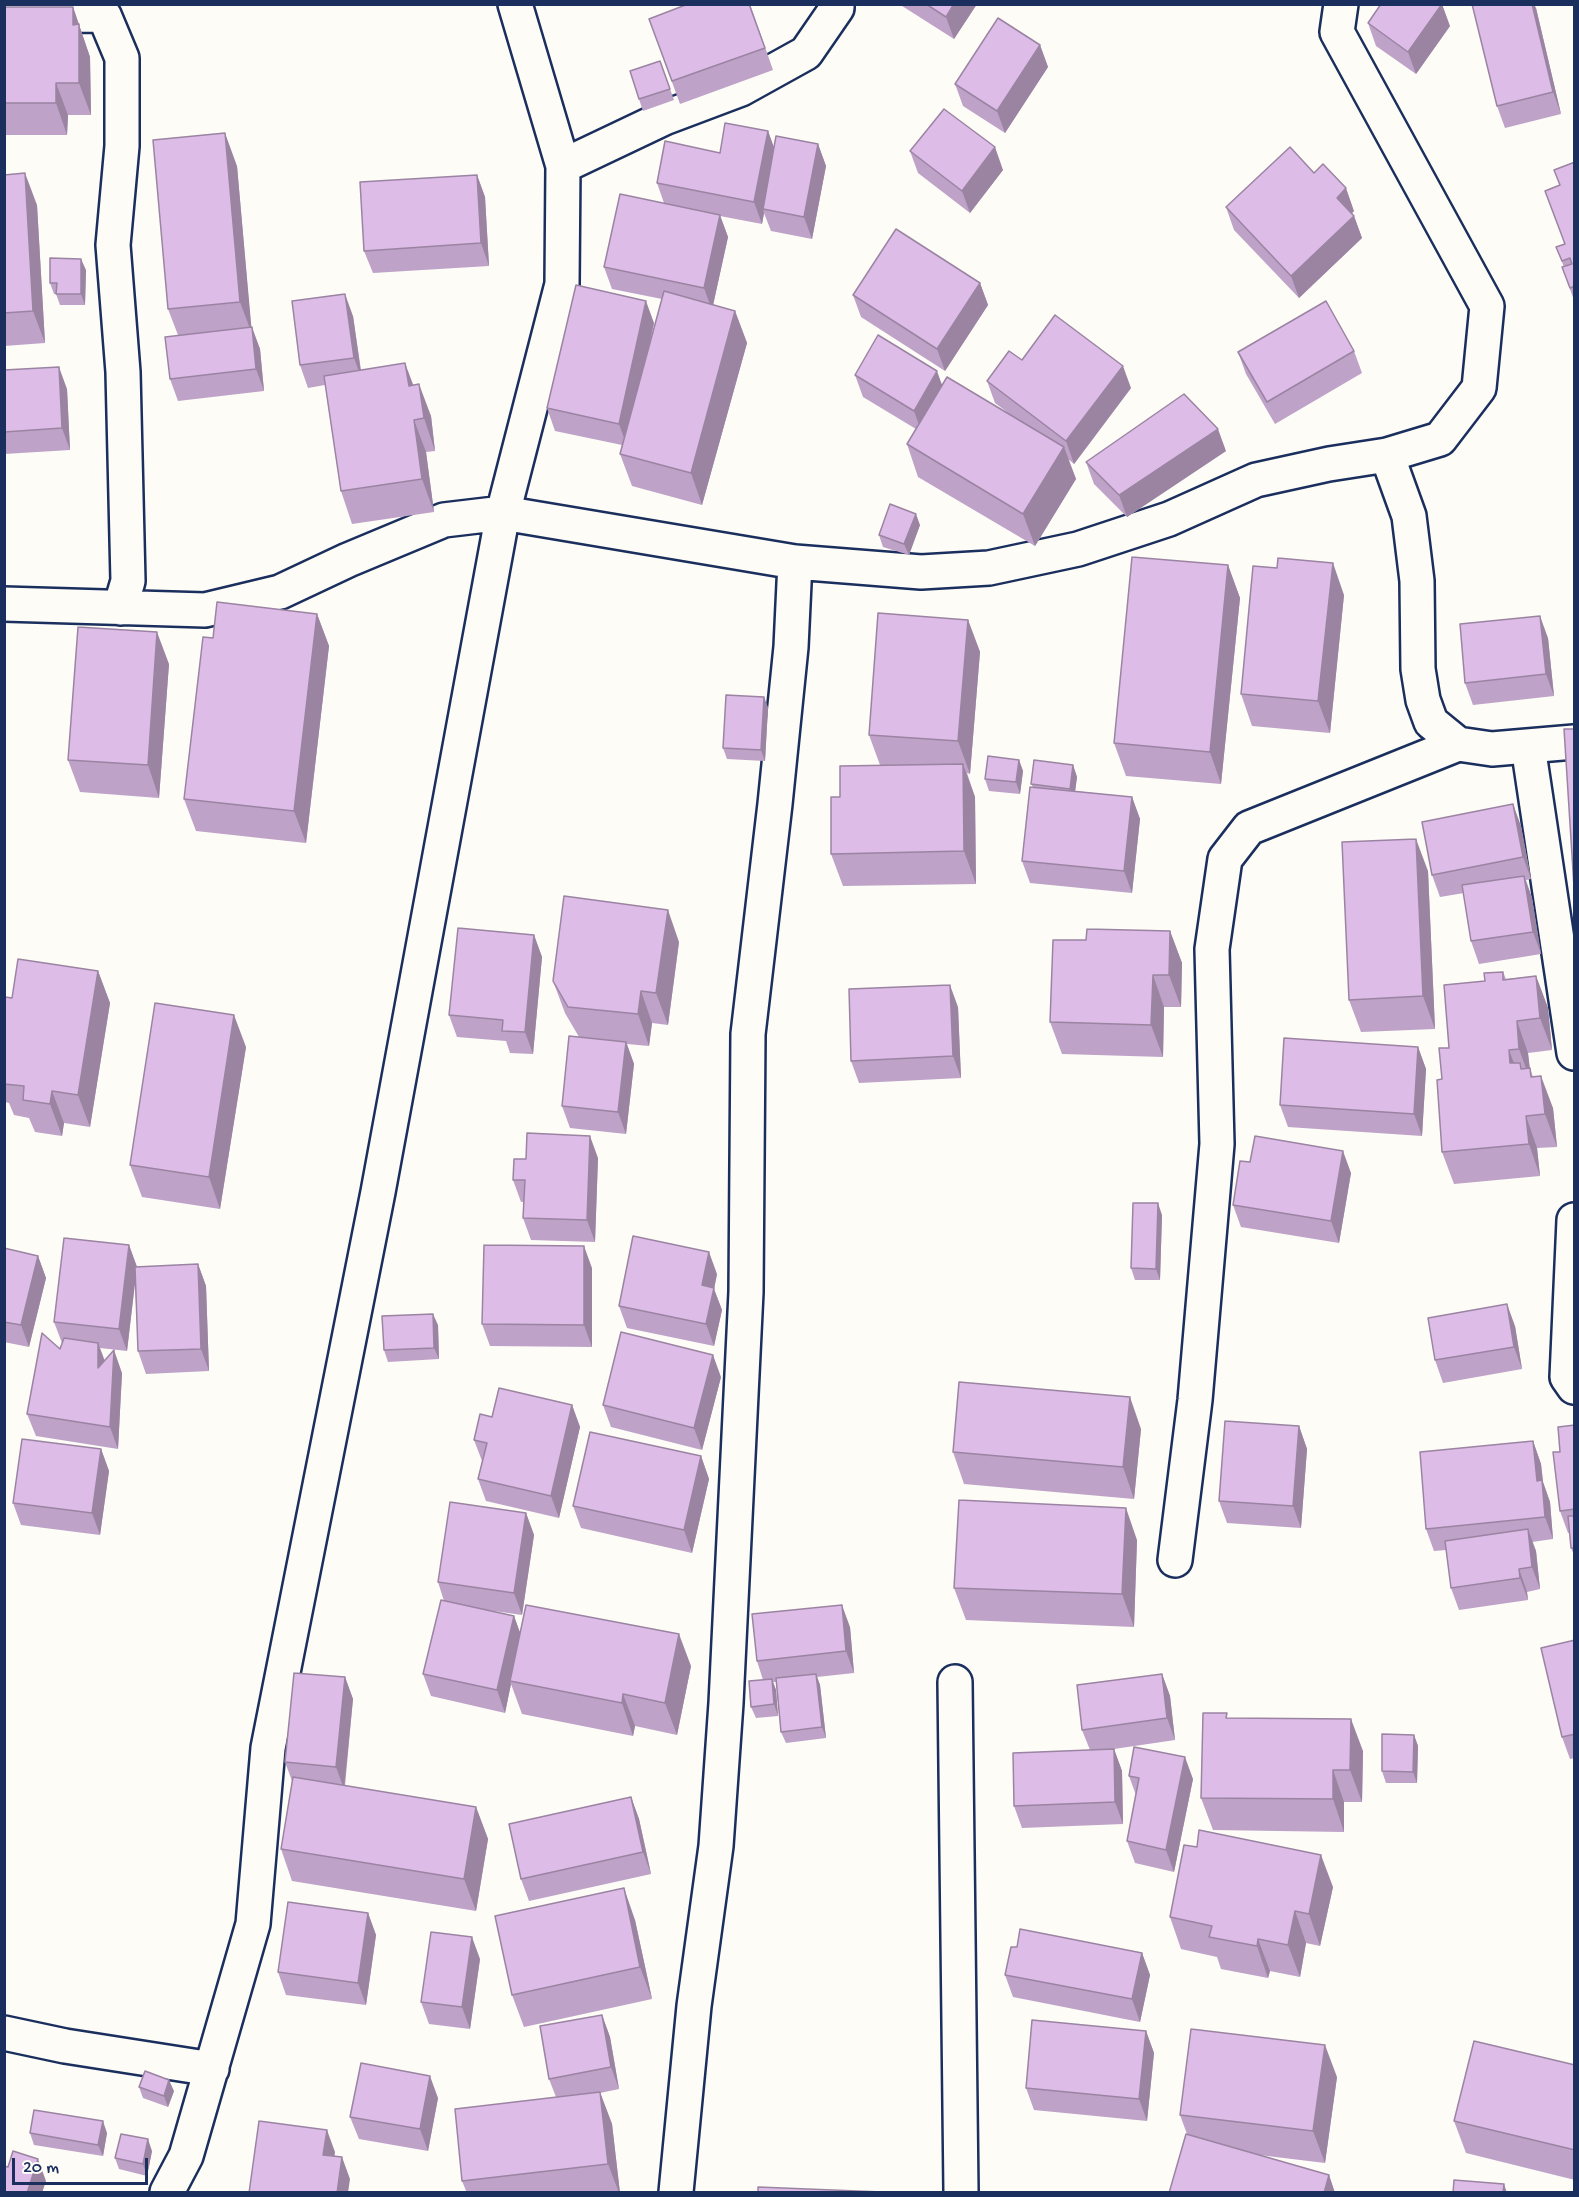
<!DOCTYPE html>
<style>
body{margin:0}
#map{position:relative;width:1579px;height:2197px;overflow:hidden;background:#fdfcf7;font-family:"Gochi Hand",sans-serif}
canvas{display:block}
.frame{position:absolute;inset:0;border:6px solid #1b2f5e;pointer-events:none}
.scale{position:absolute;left:12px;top:2158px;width:136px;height:27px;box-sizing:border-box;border:3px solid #1b2f5e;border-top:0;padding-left:8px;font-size:18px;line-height:21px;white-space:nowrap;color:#1b2f5e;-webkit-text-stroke:4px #fdfcf7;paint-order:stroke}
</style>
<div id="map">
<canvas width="1579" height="2197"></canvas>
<div class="frame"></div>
<div class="scale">20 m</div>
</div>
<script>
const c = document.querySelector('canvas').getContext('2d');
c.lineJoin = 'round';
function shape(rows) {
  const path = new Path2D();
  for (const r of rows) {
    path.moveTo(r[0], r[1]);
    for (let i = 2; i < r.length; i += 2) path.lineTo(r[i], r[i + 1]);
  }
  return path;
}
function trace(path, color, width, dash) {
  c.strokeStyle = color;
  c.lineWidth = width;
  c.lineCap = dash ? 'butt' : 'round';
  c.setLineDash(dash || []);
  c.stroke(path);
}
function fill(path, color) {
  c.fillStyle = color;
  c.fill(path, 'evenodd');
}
const minor = shape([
 [1341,4,1337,32,1487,306,1479,388,1440,439,1387,455],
 [4,16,104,15,122,58,122,146,113,245,123,372,128,581,120,608],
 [563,166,664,118,741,89,806,53,837,8,837,4],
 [4,604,205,610,280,592,348,560,444,520,503,513,795,562,921,572,989,568,1078,549,1169,519,1256,480,1329,464,1387,455,1409,516,1417,581,1418,669,1423,700,1431,722,1458,744,1492,749,1574,742],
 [1528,746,1574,1053],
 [1574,1220,1567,1377,1574,1387],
 [1175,1560,1195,1400,1217,1144,1212,949,1225,859,1249,828,1458,744],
 [955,1682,961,2192],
 [4,2033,65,2046,212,2069],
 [167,2192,186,2156,253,1924,268,1748,378,1192,503,513,562,284,563,166,515,4],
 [676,2192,694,2006,716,1846,726,1703,746,1292,748,1034,775,804,791,647,795,562]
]);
trace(minor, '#1b2f5e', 38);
trace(minor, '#fdfcf7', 33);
fill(shape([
 [750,4,773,70,680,104,649,19],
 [899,4,977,4,954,39],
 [4,7,73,7,90,57,91,115,68,115,67,135,4,135],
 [1536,8,1561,114,1505,128,1497,106],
 [1368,23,1450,26,1416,74,1376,46],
 [1040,45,1048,67,1005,133,963,106,955,84],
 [660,61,674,100,643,111,639,99],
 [768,131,774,148,818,144,826,166,812,239,771,231,764,213,762,224,720,216,728,237,713,305,735,311,747,343,702,505,632,486,620,454,622,445,555,431,547,408,654,323,648,351,662,299,612,289,604,267,664,203,657,183,720,153],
 [910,151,1003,170,970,213,918,173],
 [1575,162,1575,303,1562,267,1564,267,1556,247,1564,244,1559,185],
 [237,166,251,327,260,349,264,391,178,401,170,379,178,335,168,309],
 [1314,173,1354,211,1352,213,1354,216,1362,238,1299,298,1234,230,1226,207],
 [4,175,37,205,45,343,4,346],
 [477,175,485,197,489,266,373,273,364,251],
 [86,270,85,305,60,305,56,294,54,294,50,283],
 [980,283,988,305,945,371,861,317,853,295],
 [353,316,361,370,413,385,431,416,435,451,426,452,434,512,352,524,341,491,325,385,308,388,300,365],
 [1354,351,1362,373,1275,424,1246,374,1238,352],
 [1022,360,1131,388,1074,464,1068,459,1076,479,1035,546,918,477,907,444,916,429,863,397,855,375,942,384,1007,412,995,403,987,381],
 [4,370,67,389,70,450,4,454],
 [1226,451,1127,517,1094,484,1086,462],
 [920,525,909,555,883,547,879,535],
 [1228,565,1240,598,1221,784,1126,776,1114,743],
 [1344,595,1330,733,1252,726,1241,694],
 [317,614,329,646,306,843,196,831,184,799,213,638],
 [968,620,980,652,970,774,967,773,975,797,976,884,843,886,831,854,840,797,880,765,869,735],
 [1548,638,1554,696,1473,705,1465,683],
 [169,664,159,798,80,792,68,760],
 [764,697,768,708,765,761,727,759,723,748],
 [1019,760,1023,771,1020,794,989,791,985,779],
 [1073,765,1077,777,1075,791,1132,797,1140,819,1132,893,1030,883,1022,861,1033,787,1031,784],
 [1521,826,1531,879,1526,880,1532,898,1541,954,1479,964,1471,941,1464,893,1440,897,1432,875],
 [1428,871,1435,1029,1361,1032,1349,1000],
 [1170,931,1182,963,1181,1007,1164,1007,1163,1057,1062,1054,1050,1022,1086,940],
 [534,935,542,957,533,1054,510,1053,506,1041,457,1037,449,1015],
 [679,942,668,1025,652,1023,649,1046,627,1044,634,1064,626,1134,570,1128,562,1106,579,1037,565,1013,553,981],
 [98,971,110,1003,90,1127,64,1123,62,1136,35,1132,29,1118,14,1115,9,1103,5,1102,4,1100,4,1002,12,998],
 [1503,972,1506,979,1536,976,1548,1008,1552,1050,1528,1053,1530,1068,1533,1077,1553,1108,1557,1147,1537,1148,1540,1176,1454,1184,1442,1152,1442,1079,1449,1048,1485,981],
 [958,1007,961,1078,859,1083,851,1061],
 [246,1047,220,1209,142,1197,130,1165],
 [1418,1047,1426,1069,1422,1136,1288,1127,1280,1105],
 [598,1158,595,1242,531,1240,523,1218,523,1202,521,1202,513,1180,526,1159],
 [1250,1162,1351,1173,1339,1243,1241,1227,1233,1205],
 [1162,1215,1160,1280,1135,1280,1131,1268],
 [129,1245,137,1267,198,1264,206,1286,209,1371,146,1374,138,1351,135,1281,127,1351,100,1348,105,1361,122,1373,118,1449,36,1436,27,1414,62,1343,54,1322],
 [4,1248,38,1256,46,1278,29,1347,4,1342],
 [592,1268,592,1347,490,1346,482,1324],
 [717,1274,714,1289,722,1310,714,1346,627,1328,619,1306],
 [438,1325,439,1359,388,1362,384,1350],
 [1515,1326,1522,1369,1443,1383,1435,1360],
 [721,1377,702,1450,611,1427,603,1405],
 [572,1405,580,1427,559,1518,486,1501,478,1479,482,1461,474,1440,492,1417],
 [1575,1425,1575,1557,1571,1548,1570,1533,1568,1533,1560,1511,1560,1452],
 [1299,1426,1307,1449,1301,1528,1227,1523,1219,1501],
 [1141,1429,1134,1499,964,1484,953,1452],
 [1533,1441,1541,1464,1543,1482,1550,1502,1553,1539,1532,1542,1536,1551,1540,1589,1527,1592,1528,1600,1459,1610,1451,1588,1446,1550,1434,1551,1426,1529],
 [101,1449,109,1471,100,1535,21,1525,13,1503],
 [701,1456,709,1479,692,1553,581,1528,573,1506],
 [526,1513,534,1535,522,1615,487,1610,514,1616,520,1633,691,1666,677,1735,635,1726,633,1736,522,1714,511,1684,505,1713,431,1696,423,1674,444,1601,438,1582],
 [1137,1540,1134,1627,966,1620,954,1588],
 [850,1627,854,1673,817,1677,820,1685,826,1738,786,1743,781,1732,776,1682,773,1682,776,1690,778,1716,756,1718,751,1707,763,1680,757,1661],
 [1575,1640,1575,1758,1570,1759,1562,1737],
 [1162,1674,1170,1696,1175,1740,1114,1749,1122,1771,1123,1824,1022,1828,1014,1806,1090,1750,1082,1730],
 [345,1677,353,1699,345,1786,476,1807,488,1839,476,1911,292,1881,281,1849,292,1781,285,1762],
 [1229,1718,1363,1751,1362,1802,1344,1802,1344,1832,1213,1830,1201,1798],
 [1414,1735,1418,1746,1417,1783,1386,1783,1382,1771],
 [1129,1776,1193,1779,1174,1872,1135,1863,1127,1841,1136,1795],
 [631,1797,639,1819,651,1874,529,1901,521,1879],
 [1333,1887,1320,1946,1306,1943,1300,1977,1270,1971,1268,1978,1221,1969,1217,1957,1181,1949,1170,1917],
 [368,1913,376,1935,366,2005,286,1995,278,1972],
 [635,1920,652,1999,524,2027,512,1995],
 [1017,1947,1142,1953,1150,1975,1140,2022,1013,1997,1005,1975],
 [480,1959,470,2029,429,2024,421,2002],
 [602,2015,610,2037,619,2089,600,2093,612,2124,620,2193,467,2193,462,2181,556,2097,549,2079],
 [1146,2031,1154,2053,1147,2121,1034,2110,1026,2088],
 [1575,2065,1575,2180,1466,2153,1454,2121],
 [1337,2077,1325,2163,1259,2155,1329,2175,1335,2193,1169,2193,1187,2134,1180,2115],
 [139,2087,174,2091,168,2107,143,2098],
 [438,2098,428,2151,359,2139,350,2117],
 [30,2133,107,2133,103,2156,34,2145],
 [152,2151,147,2176,119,2169,115,2158]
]), '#bea2c8');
fill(shape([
 [954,4,977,4,954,39,946,17],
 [1442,4,1450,26,1416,74,1408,52],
 [1532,4,1534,4,1536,8,1561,114,1553,92],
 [73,7,90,57,91,115,79,83,73,25],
 [1040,45,1048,67,1005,133,997,111],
 [56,83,68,115,67,135,56,103],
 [768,131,776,153,763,209,764,213,762,224,754,202],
 [225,133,237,166,252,334,240,302],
 [818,144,826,166,812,239,804,217],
 [995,147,1003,170,970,213,962,191],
 [25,173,37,205,45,343,33,311],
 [477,175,485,197,489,266,481,243],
 [1346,188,1354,211,1345,220,1337,198],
 [720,215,728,237,712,310,704,288],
 [1354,216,1362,238,1299,298,1291,276],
 [81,259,86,270,85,305,81,294],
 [980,283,988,305,945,371,937,349],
 [345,294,353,316,362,380,354,358],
 [646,301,654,323,627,446,619,424],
 [735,311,747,343,702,505,691,473],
 [252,327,260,349,264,391,256,369],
 [405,363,417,395,409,386],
 [1123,366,1131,388,1074,464,1066,441],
 [59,367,67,389,70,450,62,428],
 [937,371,945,393,922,433,914,411],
 [419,384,431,416,435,451,424,418],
 [414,420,426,452,434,512,422,479],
 [1218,429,1226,451,1127,517,1119,495],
 [1064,447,1076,479,1035,546,1023,514],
 [916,514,920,525,909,555,904,544],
 [1333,563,1344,595,1330,733,1318,701],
 [1228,565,1240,598,1221,784,1210,752],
 [317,614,329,646,306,843,294,811],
 [1540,616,1548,638,1554,696,1546,674],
 [968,620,980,652,970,774,958,741],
 [157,632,169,664,159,798,148,765],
 [764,697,768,708,765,761,761,750],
 [1019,760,1023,771,1020,794,1016,782],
 [963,764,975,797,976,884,964,851],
 [1073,765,1077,777,1074,800,1070,789],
 [1132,797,1140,819,1132,893,1124,871],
 [1513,804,1521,826,1531,879,1523,857],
 [1416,839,1428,871,1435,1029,1423,996],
 [1524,876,1532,898,1541,954,1533,932],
 [668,910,679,942,668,1025,656,993],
 [1170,931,1182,963,1181,1007,1169,975],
 [534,935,542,957,533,1054,525,1032],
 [98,971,110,1003,90,1127,78,1095],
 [1153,975,1164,1007,1163,1057,1151,1025],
 [1536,976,1548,1008,1552,1050,1540,1018],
 [950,985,958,1007,961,1078,953,1056],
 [641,991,652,1023,649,1046,638,1014],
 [234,1015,246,1047,220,1209,209,1177],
 [1517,1021,1528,1053,1531,1082,1519,1049],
 [626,1042,634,1064,626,1134,618,1112],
 [1418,1047,1426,1069,1422,1136,1414,1114],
 [1509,1050,1521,1082,1510,1063],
 [1541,1076,1553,1108,1557,1147,1545,1114],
 [52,1091,64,1123,62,1136,50,1104],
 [1526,1116,1537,1148,1540,1176,1529,1144],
 [590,1136,598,1158,595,1242,587,1220],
 [1343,1151,1351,1173,1339,1243,1331,1221],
 [1158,1203,1162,1215,1160,1280,1156,1269],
 [129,1245,137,1267,127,1351,119,1329],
 [584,1246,592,1268,592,1347,584,1325],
 [709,1252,717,1274,714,1289,722,1310,714,1346,706,1324,702,1285],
 [38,1256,46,1278,29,1347,21,1325],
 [198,1264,206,1286,209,1371,201,1349],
 [1507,1304,1515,1326,1522,1369,1514,1347],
 [433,1314,438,1325,439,1359,434,1348],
 [98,1343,106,1365,98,1368],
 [114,1350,122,1373,118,1449,110,1427],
 [713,1355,721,1377,702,1450,694,1428],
 [1130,1397,1141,1429,1134,1499,1123,1467],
 [572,1405,580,1427,559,1518,551,1496],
 [1299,1426,1307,1449,1301,1528,1293,1506],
 [1533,1441,1541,1464,1543,1482,1550,1502,1553,1539,1545,1517,1537,1481],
 [101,1449,109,1471,100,1535,92,1513],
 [701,1456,709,1479,692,1553,684,1530],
 [1126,1508,1137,1540,1134,1627,1122,1594],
 [526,1513,534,1535,522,1615,514,1593],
 [1528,1529,1536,1551,1540,1589,1532,1567],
 [1519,1569,1527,1592,1528,1600,1520,1578],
 [842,1605,850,1627,854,1673,846,1651],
 [514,1616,522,1638,510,1681,511,1684,505,1713,497,1690],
 [679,1634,691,1666,677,1735,665,1703],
 [816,1674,820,1685,826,1738,822,1727],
 [1162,1674,1170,1696,1175,1740,1167,1718],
 [345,1677,353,1699,344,1789,336,1767],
 [772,1679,776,1690,778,1716,774,1704],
 [623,1694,635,1726,633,1736,622,1703],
 [1351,1719,1363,1751,1362,1802,1350,1770],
 [1414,1735,1418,1746,1417,1783,1413,1772],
 [1114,1749,1122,1771,1123,1824,1115,1802],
 [1185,1757,1193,1779,1174,1872,1166,1850],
 [1333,1770,1344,1802,1344,1832,1333,1799],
 [631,1797,639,1819,651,1874,643,1852],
 [476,1807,488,1839,476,1911,464,1879],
 [1321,1855,1333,1887,1320,1946,1309,1914],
 [624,1888,635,1920,652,1999,640,1967],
 [1295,1911,1306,1943,1300,1977,1288,1945],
 [368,1913,376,1935,366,2005,358,1983],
 [472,1937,480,1959,470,2029,462,2007],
 [1258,1939,1270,1971,1268,1978,1257,1946],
 [1142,1953,1150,1975,1140,2022,1132,1999],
 [602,2015,610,2037,619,2089,611,2067],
 [1146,2031,1154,2053,1147,2121,1139,2099],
 [1325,2045,1337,2077,1325,2163,1313,2131],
 [430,2076,438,2098,428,2151,420,2129],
 [169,2080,174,2091,168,2107,164,2096],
 [600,2092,612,2124,620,2193,619,2193,608,2164],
 [103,2121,107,2133,103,2156,98,2145],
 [327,2130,335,2152,332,2177,323,2155],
 [148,2139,152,2151,147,2176,143,2164],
 [342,2157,350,2179,348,2193,337,2193],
 [38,2159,46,2181,42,2193,27,2193],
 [1329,2175,1335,2193,1324,2193],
 [1504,2184,1507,2193,1503,2193]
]), '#9b84a2');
const building = shape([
 [688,4,749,4,765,48,672,81,649,19,688,4],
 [926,4,954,4,946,17,926,4],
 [1381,4,1442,4,1408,52,1368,23,1381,4],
 [1472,4,1532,4,1553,92,1497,106,1472,4],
 [4,7,73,7,73,25,79,24,79,83,56,83,56,103,4,103,4,7],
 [998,18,1040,45,997,111,955,84,998,18],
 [660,61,670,89,639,99,630,71,660,61],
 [944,109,995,147,962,191,910,151,944,109],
 [725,123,768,131,754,202,657,183,665,141,720,153,725,123],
 [225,133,240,302,168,309,153,140,225,133],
 [776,136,818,144,804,217,763,209,776,136],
 [1290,147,1314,173,1323,164,1346,188,1337,198,1354,216,1291,276,1226,207,1290,147],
 [1575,162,1575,286,1570,288,1562,267,1572,264,1570,258,1562,261,1556,247,1565,244,1545,191,1560,185,1554,170,1575,162],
 [25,173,33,311,4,313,4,175,25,173],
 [477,175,481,243,364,251,360,182,477,175],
 [620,194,720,215,704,288,604,267,620,194],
 [896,229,980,283,937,349,853,295,896,229],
 [50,258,81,259,81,294,56,294,57,283,50,283,50,258],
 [576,285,646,301,619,424,547,408,576,285],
 [664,291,735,311,691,473,620,454,664,291],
 [345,294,354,358,300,365,292,301,345,294],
 [1326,301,1354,351,1267,402,1238,352,1326,301],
 [1055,315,1123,366,1066,441,987,381,1009,351,1022,360,1055,315],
 [252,327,256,369,170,379,165,337,252,327],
 [878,335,937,371,914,411,855,375,878,335],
 [405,363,409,386,419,384,424,418,414,420,422,479,341,491,324,376,405,363],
 [59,367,62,428,4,432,4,370,59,367],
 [947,377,1064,447,1023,514,907,444,947,377],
 [1184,394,1218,429,1119,495,1086,462,1184,394],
 [890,504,916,514,904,544,879,535,890,504],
 [1132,557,1228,565,1210,752,1114,743,1132,557],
 [1278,558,1333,563,1318,701,1241,694,1253,566,1277,568,1278,558],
 [217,602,317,614,294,811,184,799,203,637,213,638,217,602],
 [878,613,968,620,958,741,869,735,878,613],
 [1540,616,1546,674,1465,683,1460,624,1540,616],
 [78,627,157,632,148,765,68,760,78,627],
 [726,695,764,697,761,750,723,748,726,695],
 [1564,729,1575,729,1575,887,1574,887,1564,729],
 [988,756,1019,760,1016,782,985,779,988,756],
 [1034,760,1073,765,1070,789,1031,784,1034,760],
 [963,764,964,851,831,854,831,797,840,797,840,766,963,764],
 [1030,787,1132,797,1124,871,1022,861,1030,787],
 [1513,804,1523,857,1432,875,1422,822,1513,804],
 [1416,839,1423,996,1349,1000,1342,842,1416,839],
 [1524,876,1533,932,1471,941,1462,885,1524,876],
 [564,896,668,910,656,993,641,991,638,1014,568,1007,553,981,564,896],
 [458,928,534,935,525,1032,502,1031,503,1020,449,1015,458,928],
 [1087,929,1170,931,1169,975,1153,975,1151,1025,1050,1022,1053,940,1086,940,1087,929],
 [18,959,98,971,78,1095,52,1091,50,1104,23,1100,24,1086,4,1084,4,1002,5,997,12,998,18,959],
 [1503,972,1503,980,1536,976,1540,1018,1517,1021,1519,1049,1509,1050,1510,1063,1520,1063,1521,1069,1530,1068,1531,1077,1541,1076,1545,1114,1526,1116,1529,1144,1442,1152,1437,1080,1442,1079,1439,1048,1449,1048,1444,985,1485,981,1484,973,1503,972],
 [950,985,953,1056,851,1061,849,989,950,985],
 [155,1003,234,1015,209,1177,130,1165,155,1003],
 [569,1036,626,1042,618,1112,562,1106,569,1036],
 [1284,1038,1418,1047,1414,1114,1280,1105,1284,1038],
 [527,1133,590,1136,587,1220,523,1218,525,1180,513,1180,514,1159,526,1159,527,1133],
 [1255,1136,1343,1151,1331,1221,1233,1205,1240,1161,1250,1162,1255,1136],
 [1133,1203,1158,1203,1156,1269,1131,1268,1133,1203],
 [633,1236,709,1252,702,1285,714,1288,706,1324,619,1306,633,1236],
 [64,1238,129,1245,119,1329,54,1322,64,1238],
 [484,1245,584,1246,584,1325,482,1324,484,1245],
 [4,1248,38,1256,21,1325,4,1322,4,1248],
 [198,1264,201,1349,138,1351,135,1267,198,1264],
 [1507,1304,1514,1347,1435,1360,1428,1318,1507,1304],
 [433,1314,434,1348,384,1350,382,1316,433,1314],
 [621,1332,713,1355,694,1428,603,1405,621,1332],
 [42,1333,60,1349,64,1338,98,1343,98,1368,114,1350,110,1427,27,1414,42,1333],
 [959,1382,1130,1397,1123,1467,953,1452,959,1382],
 [499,1388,572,1405,551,1496,478,1479,487,1443,474,1440,480,1414,492,1417,499,1388],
 [1225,1421,1299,1426,1293,1506,1219,1501,1225,1421],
 [1575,1425,1575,1509,1560,1511,1553,1452,1560,1452,1558,1427,1575,1425],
 [590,1432,701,1456,684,1530,573,1506,590,1432],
 [22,1439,101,1449,92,1513,13,1503,22,1439],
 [1533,1441,1537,1481,1542,1480,1545,1517,1426,1529,1420,1452,1533,1441],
 [959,1500,1126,1508,1122,1594,954,1588,959,1500],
 [450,1502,526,1513,514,1593,438,1582,450,1502],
 [1568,1516,1575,1516,1575,1548,1571,1548,1568,1516],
 [1528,1529,1532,1567,1519,1569,1520,1578,1451,1588,1445,1541,1528,1529],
 [441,1600,514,1616,497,1690,423,1674,441,1600],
 [526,1605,679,1634,665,1703,623,1694,622,1703,510,1681,526,1605],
 [842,1605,846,1651,757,1661,752,1614,842,1605],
 [1575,1640,1575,1734,1562,1737,1541,1648,1575,1640],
 [294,1673,345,1677,336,1767,285,1762,294,1673],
 [816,1674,822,1727,781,1732,776,1678,816,1674],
 [1162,1674,1167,1718,1082,1730,1077,1685,1162,1674],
 [772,1679,774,1704,751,1707,749,1681,772,1679],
 [1203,1713,1227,1713,1226,1718,1351,1719,1350,1770,1333,1770,1333,1799,1201,1798,1203,1713],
 [1382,1734,1414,1735,1413,1772,1382,1771,1382,1734],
 [1134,1747,1185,1757,1166,1850,1127,1841,1139,1778,1129,1776,1134,1747],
 [1114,1749,1115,1802,1014,1806,1013,1753,1114,1749],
 [293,1777,476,1807,464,1879,281,1849,293,1777],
 [631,1797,643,1852,521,1879,509,1824,631,1797],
 [1199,1830,1321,1855,1309,1914,1295,1911,1288,1945,1258,1939,1257,1946,1209,1937,1212,1926,1170,1917,1184,1845,1197,1847,1199,1830],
 [624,1888,640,1967,512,1995,495,1916,624,1888],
 [288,1902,368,1913,358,1983,278,1972,288,1902],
 [1020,1929,1142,1953,1132,1999,1005,1975,1011,1947,1017,1947,1020,1929],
 [431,1932,472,1937,462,2007,421,2002,431,1932],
 [602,2015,611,2067,549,2079,540,2026,602,2015],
 [1032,2020,1146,2031,1139,2099,1026,2088,1032,2020],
 [1191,2029,1325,2045,1313,2131,1180,2115,1191,2029],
 [1474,2041,1575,2065,1575,2150,1454,2121,1474,2041],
 [361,2063,430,2076,420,2129,350,2117,361,2063],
 [145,2071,169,2080,164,2096,139,2087,145,2071],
 [600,2092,608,2164,462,2181,455,2109,600,2092],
 [34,2110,103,2121,98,2145,30,2133,34,2110],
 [259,2121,327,2130,323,2155,342,2157,337,2193,249,2193,259,2121],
 [121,2134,148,2139,143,2164,115,2158,121,2134],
 [1186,2134,1329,2175,1324,2193,1169,2193,1186,2134],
 [13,2151,38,2159,27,2193,4,2193,4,2166,8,2167,13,2151],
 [1454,2180,1504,2184,1503,2193,1453,2193,1454,2180],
 [758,2187,907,2193,758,2193,758,2187]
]);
fill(building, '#ddbce8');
trace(building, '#9b84a2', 1.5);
</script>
